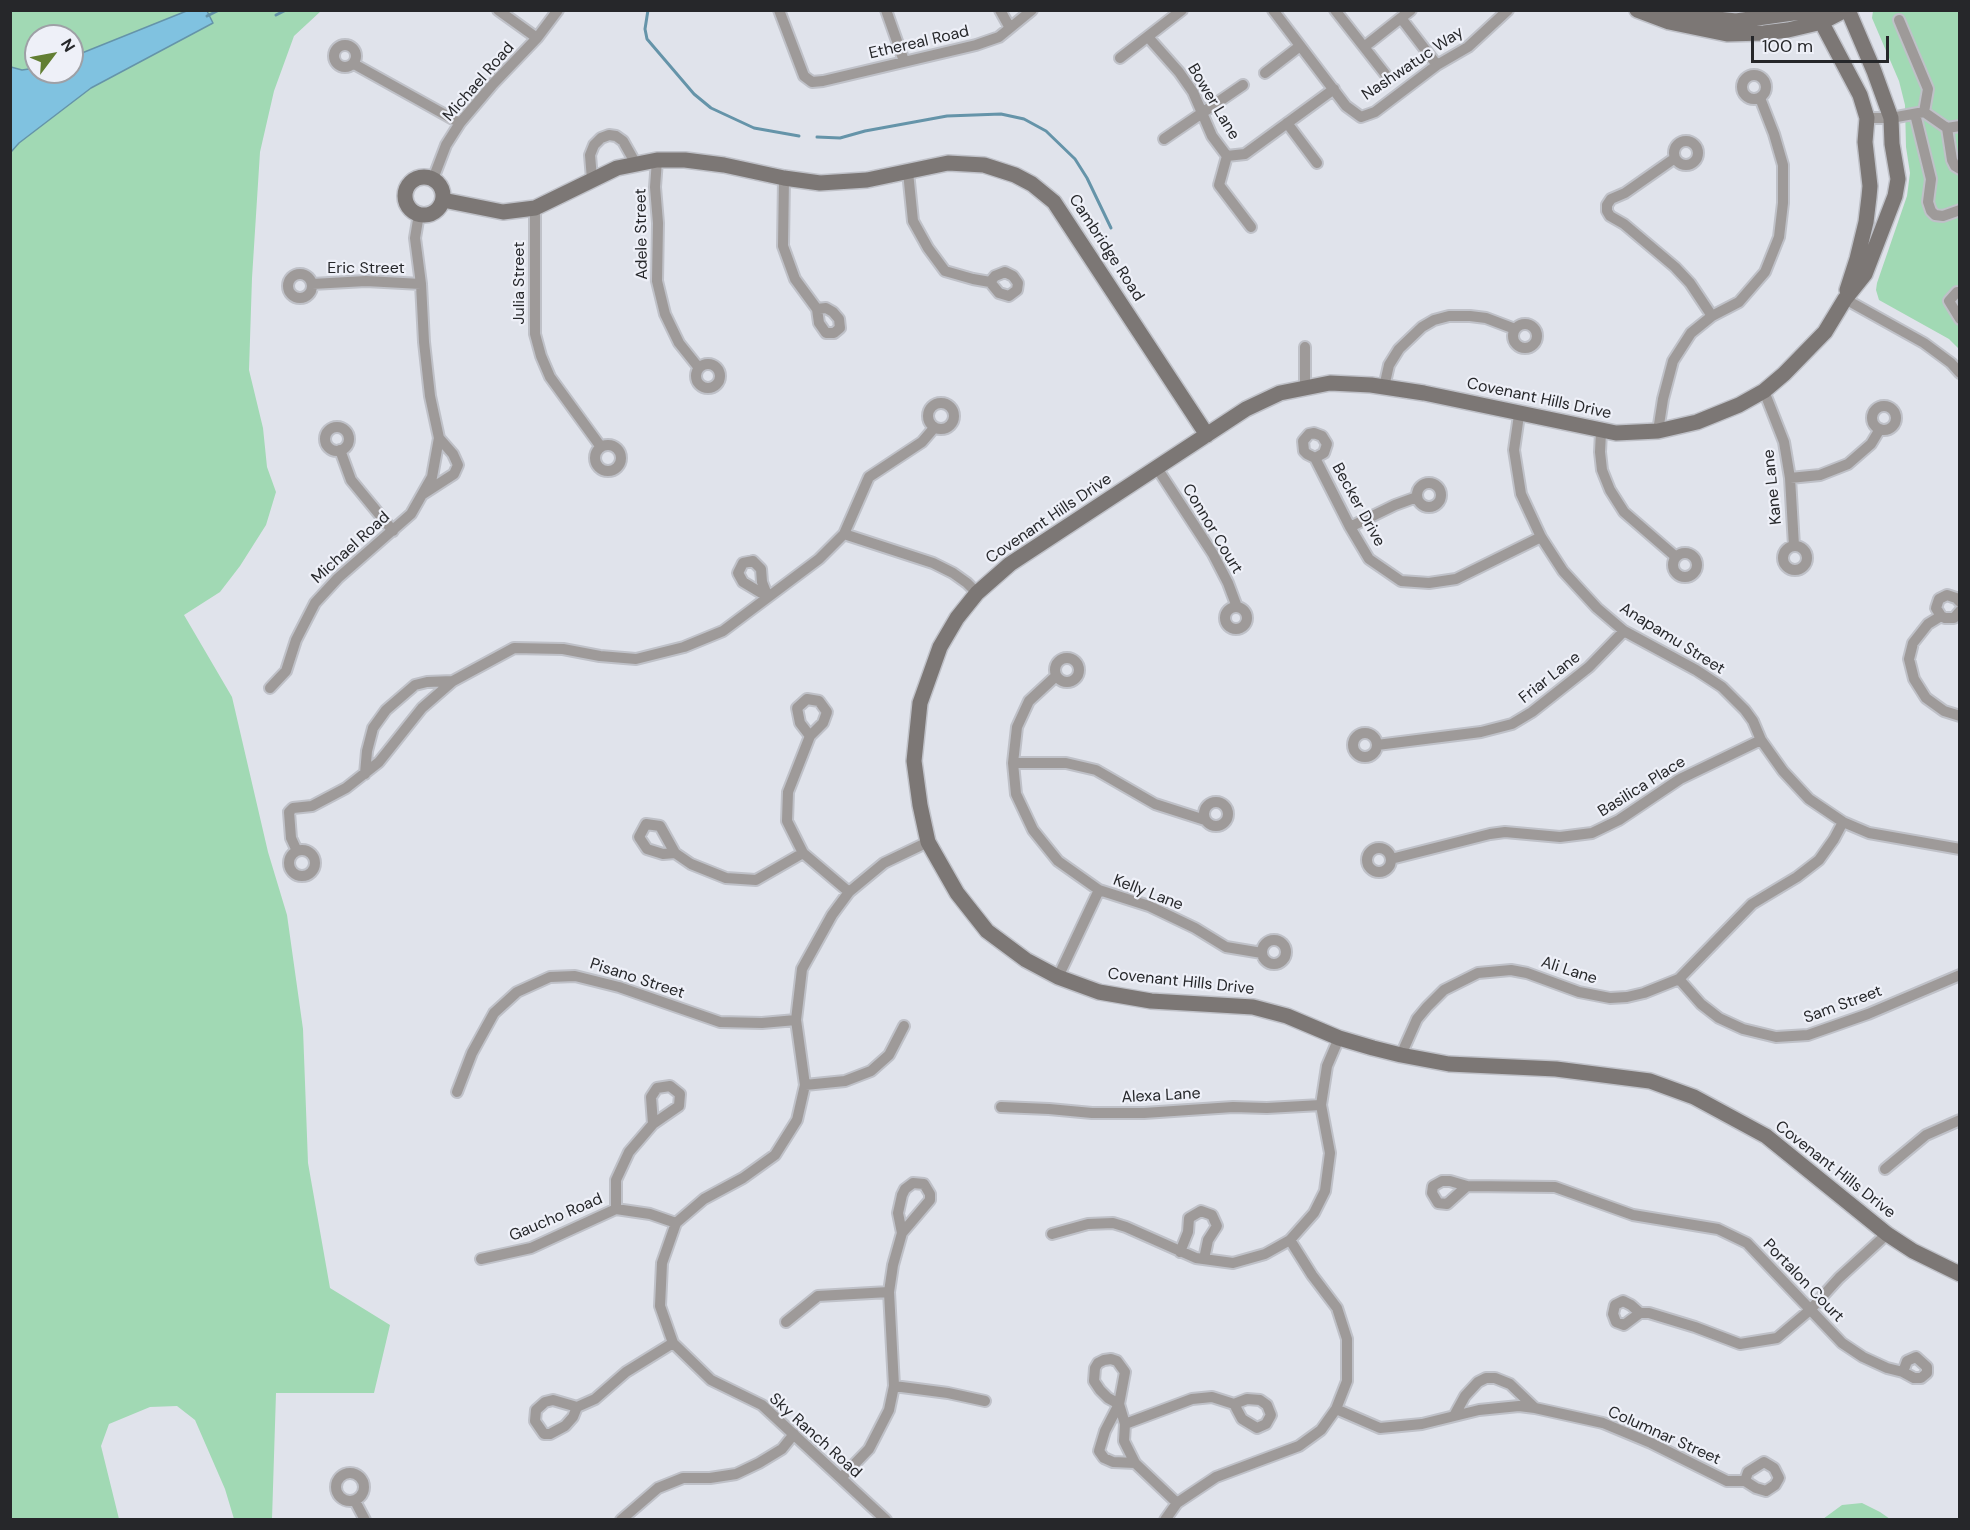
<!DOCTYPE html>
<style>
body{margin:0}
#map{position:relative;width:1970px;height:1530px;overflow:hidden;background:#e0e3eb;font-family:"DM Sans",sans-serif}
canvas{display:block}
.frame{position:absolute;inset:0;border:12px solid #26272a;pointer-events:none}
.north{position:absolute;left:24px;top:24px;width:60px;height:60px;box-sizing:border-box;background:#eef0f8;border:2px solid #9ea0a6;border-radius:50%;rotate:58deg;font-size:16px;font-weight:700;line-height:24px;text-align:center;color:#26272a}
.north::after{content:'';display:block;margin:auto;width:21px;height:27px;background:#627e33;clip-path:polygon(50% 0,100% 100%,50% 72%,0 100%)}
.scale{position:absolute;left:1751px;top:36px;width:138px;height:27px;box-sizing:border-box;border:3px solid #26272a;border-top:0;padding-left:8px;font-size:18px;line-height:21px;white-space:nowrap;color:#26272a;-webkit-text-stroke:4px #eef0f8;paint-order:stroke}
</style>
<div id="map">
<canvas width="1970" height="1530"></canvas>
<div class="frame"></div>
<div class="north">N</div>
<div class="scale">100 m</div>
</div>
<script>
const c = document.querySelector('canvas').getContext('2d');
c.lineJoin = 'round';
function fill(path, color) {
  c.fillStyle = color;
  c.fill(path, 'evenodd');
}
function shape(rows) {
  const path = new Path2D();
  for (const r of rows) {
    if (r.length === 3) {
      path.moveTo(r[0] + r[2], r[1]);
      path.arc(r[0], r[1], r[2], 0, 2 * Math.PI);
      continue;
    }
    path.moveTo(r[0], r[1]);
    for (let i = 2; i < r.length; i += 2) path.lineTo(r[i], r[i + 1]);
  }
  return path;
}
function trace(path, color, width, dash) {
  c.strokeStyle = color;
  c.lineWidth = width;
  c.lineCap = dash ? 'butt' : 'round';
  c.setLineDash(dash || []);
  c.stroke(path);
}
function label(font, color, halo, rows, align = 'center') {
  c.font = font + ' "DM Sans",sans-serif';
  c.lineWidth = 4.5;
  c.setLineDash([]);
  c.textBaseline = 'middle';
  c.strokeStyle = halo;
  c.fillStyle = color;
  for (const [text, x, y, turn = 0] of rows) {
    c.save();
    c.translate(x, y);
    c.rotate((+turn || 0) * Math.PI / 180);
    c.textAlign = isNaN(turn) ? turn : align;
    if (halo) c.strokeText(text, 0, 0);
    c.fillText(text, 0, 0);
    c.restore();
  }
}
fill(shape([
 [10,11,321,11,294,36,274,91,260,152,252,278,249,370,263,428,267,467,276,492,266,525,240,566,220,592,184,615,232,697,268,852,287,915,303,1029,308,1163,330,1288,390,1325,374,1393,276,1393,272,1519,234,1519,225,1489,195,1420,177,1406,150,1407,109,1424,101,1446,119,1519,11,1519],
 [36,36,72,36,72,72,36,72],
 [1873,11,1959,11,1959,349,1949,339,1879,300,1876,290,1877,283,1907,196,1910,173,1906,147,1905,105,1899,81,1872,18],
 [1862,1503,1880,1512,1890,1519,1823,1519,1842,1505]
]), '#a1d9b4');
const water = shape([
 [189,10,207,11,213,23,91,88,19,143,11,152,11,67,22,70,36,68,36,72,72,72,72,57,189,10]
]);
fill(water, '#80c2e0');
trace(water, '#6594a9', 1.5);
trace(shape([
 [648,10,645,29,647,39,694,94,711,108,754,128,799,136],
 [276,15,286,10],
 [207,16,219,10],
 [817,137,840,138,865,131,947,116,1001,114,1024,119,1046,131,1075,159,1087,178,1111,228]
]), '#6594a9', 3);
const street = shape([
 [498,10,537,38],
 [779,10,804,76,812,82,823,81,976,45,999,37,1032,10],
 [886,10,904,61],
 [1000,10,1010,28],
 [1273,10,1346,106,1361,117,1375,112,1437,65,1468,47,1508,10],
 [1335,10,1386,75],
 [1401,18,1437,65],
 [1899,20,1928,89,1924,112],
 [1148,37,1179,72,1193,92,1212,136,1227,156,1245,154,1334,89],
 [345,56,11],
 [1364,47,1411,10],
 [1120,58,1182,10],
 [354,64,460,123],
 [1265,73,1300,46],
 [1754,87,12],
 [1915,114,1931,179,1928,202,1931,211,1935,215,1943,216,1960,210],
 [1867,118,1891,118,1924,112,1947,128,1960,126],
 [1287,123,1317,163],
 [1947,128,1952,160,1955,166,1960,169],
 [1164,139,1243,85],
 [1686,153,12],
 [1227,156,1219,185,1251,227],
 [1675,158,1625,193,1611,199,1607,205,1607,211,1610,216,1624,224,1675,267,1690,283,1712,316],
 [657,160,655,187,658,223,657,281,665,314,679,343,699,368],
 [908,172,913,221,928,248,945,271,973,279,990,282,999,293,1009,296,1017,290,1018,283,1013,276,1005,272,995,276,990,282],
 [784,178,783,246,795,279,817,309,819,323,826,333,834,333,840,328,839,319,833,312,826,308,817,309],
 [433,179,446,145,460,123,493,84,537,38,558,10],
 [592,179,590,155,594,145,601,138,609,135,616,136,623,141,636,164],
 [535,208,535,334,541,356,550,377,601,447],
 [300,286,12],
 [312,284,366,281,421,284],
 [1960,292,1957,292,1949,301,1960,319],
 [1845,299,1924,343,1951,363,1960,373],
 [1525,336,12],
 [1305,347,1305,388],
 [708,376,12],
 [1384,387,1389,365,1399,349,1422,327,1434,320,1449,316,1470,316,1486,318,1515,329],
 [1764,391,1784,442,1790,478,1794,546],
 [941,416,13],
 [1884,418,12],
 [1519,415,1514,450,1521,494,1541,537,1563,571,1597,608,1624,631,1696,670,1722,687,1745,710,1753,721,1761,740,1783,771,1809,799,1843,822,1869,833,1960,849],
 [337,439,12],
 [1658,431,1663,399,1673,361,1691,333,1712,316,1739,302,1765,272,1779,237,1783,203,1783,165,1774,134,1760,98],
 [1601,432,1600,452,1602,470,1610,490,1624,512,1676,557],
 [608,458,13],
 [340,450,351,480,393,531],
 [1315,458,1324,453,1327,444,1322,436,1314,433,1309,434,1303,441,1304,451,1307,454,1315,458,1350,527,1369,559,1401,581,1429,583,1456,579,1541,537],
 [1157,468,1213,554,1228,583,1237,607],
 [1790,478,1820,475,1848,464,1871,444,1880,429],
 [1429,495,12],
 [423,494,454,474,458,465,453,454,439,438],
 [1350,527,1395,505,1417,497],
 [844,534,933,563,953,573,967,583,977,593],
 [1795,558,12],
 [1685,565,12],
 [753,561,761,569,762,582,768,597,743,582,738,573,743,563,753,561],
 [1960,602,1956,598,1947,595,1939,599,1936,608,1941,616,1945,618,1954,618,1960,611],
 [1236,618,11],
 [1941,616,1928,624,1913,643,1909,659,1914,679,1926,698,1944,711,1960,716],
 [1067,670,12],
 [1056,676,1029,701,1017,727,1013,763,1016,794,1033,830,1058,861,1099,890,1149,906,1195,928,1226,947,1262,953],
 [270,688,286,671,296,640,315,603,338,578,411,514,432,477,439,438,430,396,424,342,421,284,415,238,419,214],
 [1365,745,12],
 [810,736,800,723,797,708,807,699,819,701,827,712,823,723,810,736,788,792,787,821,803,853,849,892],
 [1377,745,1481,732,1512,724,1532,712,1589,667,1624,631],
 [1013,763,1066,763,1096,770,1155,804,1205,820],
 [365,774,367,751,373,728,386,710,415,685,427,682,453,681],
 [1216,814,12],
 [1379,860,12],
 [302,863,13],
 [297,851,291,838,289,812,293,808,312,806,346,788,379,762,422,708,453,681,514,648,563,649,600,656,636,659,684,647,723,631,819,559,844,534,869,477,922,442,934,428],
 [675,853,663,854,647,849,639,837,646,824,660,826,675,853,691,864,726,878,756,880,803,853],
 [1391,859,1490,834,1505,832,1560,837,1592,833,1619,820,1680,779,1761,740],
 [1274,952,12],
 [1058,977,1099,890],
 [1679,979,1701,1004,1719,1018,1743,1029,1776,1037,1808,1035,1868,1014,1960,975],
 [1401,1055,1417,1019,1427,1007,1444,990,1478,973,1511,970,1527,973,1579,992,1610,998,1627,997,1644,993,1679,979,1752,904,1797,877,1819,860,1834,839,1843,822],
 [805,1085,845,1081,871,1071,889,1055,904,1026],
 [457,1092,472,1053,494,1013,517,992,550,977,575,976,619,987,720,1022,762,1023,796,1020],
 [1001,1107,1049,1109,1092,1113,1144,1113,1233,1107,1267,1108,1321,1105],
 [1885,1169,1926,1135,1960,1120],
 [1467,1186,1447,1204,1438,1203,1432,1193,1433,1186,1442,1181,1450,1181,1467,1186,1555,1187,1633,1215,1718,1229,1747,1243,1842,1343,1863,1357,1887,1368,1903,1372,1914,1378,1921,1378,1927,1373,1927,1367,1916,1357,1907,1361,1903,1372],
 [616,1209,616,1180,629,1152,653,1124,679,1106,680,1094,670,1086,657,1088,651,1097,653,1124],
 [1052,1234,1088,1224,1113,1223,1126,1227,1196,1258,1233,1263,1265,1254,1290,1240,1314,1213,1325,1191,1330,1153,1321,1105,1327,1066,1339,1038],
 [1180,1252,1188,1232,1189,1218,1201,1211,1212,1215,1217,1226,1208,1240,1204,1259],
 [481,1259,531,1248,616,1209,650,1214,676,1223],
 [1640,1313,1624,1325,1616,1322,1613,1314,1615,1305,1623,1301,1631,1305,1640,1313,1649,1313,1695,1327,1740,1344,1777,1338,1810,1310,1839,1278,1887,1234],
 [786,1322,818,1296,889,1292],
 [894,1386,948,1393,985,1401],
 [577,1407,573,1417,565,1426,550,1434,544,1434,535,1421,536,1410,545,1402,553,1400,577,1407,595,1399,626,1372,673,1343],
 [1336,1409,1380,1428,1422,1424,1479,1410,1519,1406,1535,1408,1603,1423,1651,1443,1727,1481,1745,1481,1756,1488,1766,1491,1775,1485,1779,1478,1774,1468,1764,1462,1748,1472,1745,1481],
 [1454,1416,1465,1396,1478,1382,1486,1378,1495,1378,1510,1384,1535,1408],
 [1125,1424,1192,1399,1212,1397,1234,1404,1242,1419,1257,1428,1266,1424,1271,1415,1267,1405,1260,1400,1247,1399,1234,1404],
 [1135,1463,1124,1441,1125,1424,1119,1404,1108,1398,1100,1390,1094,1381,1095,1368,1098,1363,1104,1360,1111,1359,1117,1361,1125,1372,1119,1404,1105,1431,1099,1451,1104,1458,1113,1462,1135,1463,1177,1503],
 [350,1487,14],
 [841,1478,869,1449,889,1410,894,1386,889,1292,893,1265,902,1233,930,1200,930,1194,924,1184,913,1183,905,1189,902,1195,898,1213,902,1233],
 [355,1501,365,1520],
 [621,1520,658,1488,683,1478,710,1478,736,1474,759,1463,782,1449,794,1434],
 [886,1520,762,1405,711,1380,673,1343,660,1306,662,1263,676,1223,704,1199,743,1178,775,1155,797,1120,805,1085,796,1020,802,969,832,915,849,892,884,863,928,842],
 [1165,1520,1177,1503,1216,1477,1299,1446,1321,1430,1336,1409,1347,1381,1347,1339,1337,1308,1312,1275,1290,1240]
]);
const secondary = shape([
 [1637,10,1669,22,1727,34,1764,33,1788,30,1822,22,1845,10],
 [1671,10,1698,17,1736,21,1814,10],
 [1815,10,1860,95,1867,118,1865,142,1870,186,1869,197,1866,222,1857,259,1847,290],
 [1848,10,1874,71,1891,118,1892,144,1898,179,1895,196,1865,274,1845,299,1825,332,1784,374,1764,391,1739,405,1697,422,1658,431,1616,433,1424,393,1371,385,1330,383,1280,393,1246,409,1010,564,977,593,957,618,940,647,920,703,914,761,920,805,928,842,957,893,987,931,1026,960,1058,977,1099,992,1151,1001,1253,1007,1287,1016,1339,1038,1373,1048,1401,1055,1449,1064,1556,1069,1650,1081,1694,1097,1766,1136,1887,1234,1913,1251,1960,1274],
 [424,196,19],
 [443,200,503,212,535,208,617,168,657,160,685,160,724,165,784,178,820,183,867,180,948,163,984,165,1015,175,1032,184,1054,202,1207,435]
]);
trace(street, '#bfc1c8', 14);
trace(secondary, '#bfc1c8', 18);
trace(street, '#9e9a99', 10);
trace(secondary, '#7c7775', 15);
label('16px', '#26272a', '#eef0f8', [
 ["Ethereal Road",919,43,-13],
 ["Nashwatuc Way",1413,64,-34],
 ["Michael Road",479,82,-49],
 ["Bower Lane",1213,102,59],
 ["Adele Street",642,234,-91],
 ["Cambridge Road",1106,248,57],
 ["Eric Street",366,269],
 ["Julia Street",520,283,-90],
 ["Covenant Hills Drive",1539,399,12],
 ["Kane Lane",1773,487,-96],
 ["Becker Drive",1358,505,61],
 ["Covenant Hills Drive",1049,519,-34],
 ["Connor Court",1212,529,59],
 ["Michael Road",351,548,-42],
 ["Anapamu Street",1672,639,32],
 ["Friar Lane",1550,678,-38],
 ["Basilica Place",1642,787,-32],
 ["Kelly Lane",1148,893,21],
 ["Ali Lane",1569,971,18],
 ["Pisano Street",637,979,18],
 ["Covenant Hills Drive",1181,982,6],
 ["Sam Street",1843,1005,-20],
 ["Alexa Lane",1161,1096,-3],
 ["Covenant Hills Drive",1835,1170,38],
 ["Gaucho Road",556,1218,-23],
 ["Portalon Court",1803,1281,46],
 ["Sky Ranch Road",815,1436,42],
 ["Columnar Street",1664,1436,24]
]);
</script>
